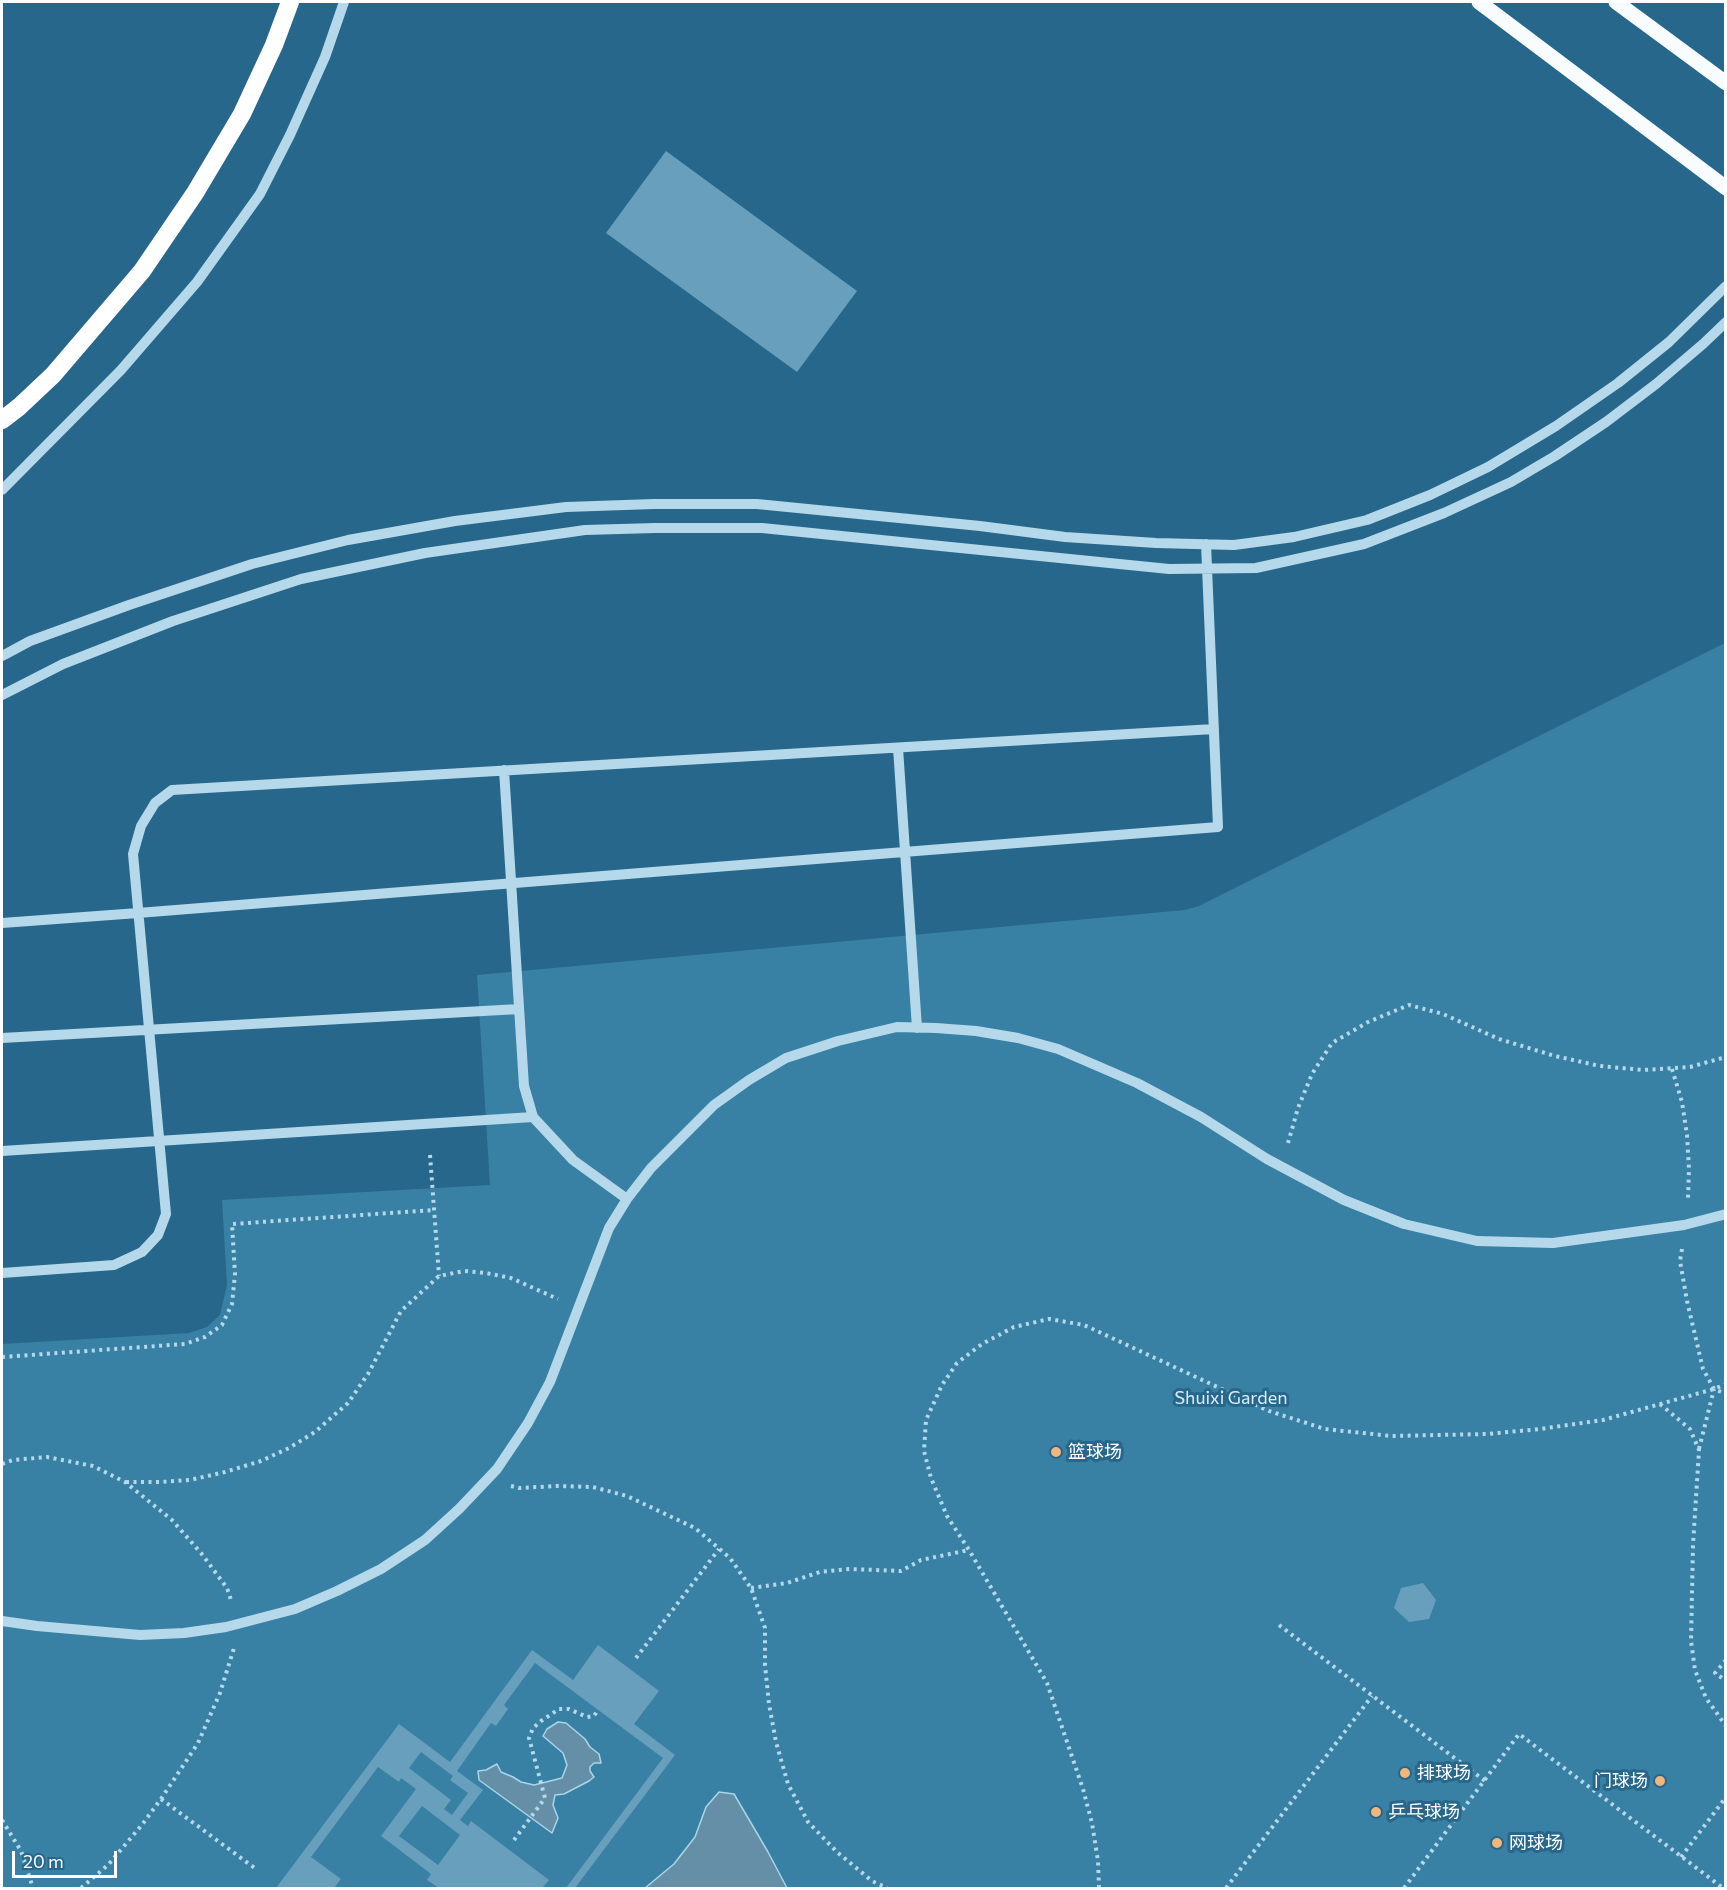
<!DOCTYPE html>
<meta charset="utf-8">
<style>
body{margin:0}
#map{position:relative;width:1727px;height:1890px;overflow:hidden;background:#27678b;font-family:Commissioner,sans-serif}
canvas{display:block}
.frame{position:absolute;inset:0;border:3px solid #fff;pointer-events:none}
.scale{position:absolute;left:12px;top:1851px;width:105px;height:27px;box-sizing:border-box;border:3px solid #fff;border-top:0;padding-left:8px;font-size:18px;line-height:21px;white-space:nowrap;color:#fff;-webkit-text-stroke:4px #27678b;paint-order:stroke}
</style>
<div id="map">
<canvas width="1727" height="1890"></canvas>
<div class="frame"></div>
<div class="scale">20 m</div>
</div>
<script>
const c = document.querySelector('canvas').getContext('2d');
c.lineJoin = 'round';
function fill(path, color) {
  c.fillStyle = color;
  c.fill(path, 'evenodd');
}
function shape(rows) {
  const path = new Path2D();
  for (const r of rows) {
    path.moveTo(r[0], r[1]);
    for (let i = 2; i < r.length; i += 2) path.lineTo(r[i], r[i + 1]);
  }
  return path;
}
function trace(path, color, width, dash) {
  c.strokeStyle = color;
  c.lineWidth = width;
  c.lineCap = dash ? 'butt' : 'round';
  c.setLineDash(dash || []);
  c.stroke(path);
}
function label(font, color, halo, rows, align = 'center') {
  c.font = font + ' Commissioner,"Noto Sans SC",sans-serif';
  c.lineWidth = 6;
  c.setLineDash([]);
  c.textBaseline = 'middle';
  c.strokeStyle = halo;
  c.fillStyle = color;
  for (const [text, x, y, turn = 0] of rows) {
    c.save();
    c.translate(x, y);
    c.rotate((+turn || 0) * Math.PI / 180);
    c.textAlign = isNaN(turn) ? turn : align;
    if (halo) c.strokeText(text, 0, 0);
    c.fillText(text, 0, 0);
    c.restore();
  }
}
fill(shape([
 [1725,643,1725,1888,2,1888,2,1344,189,1333,207,1327,220,1315,227,1285,222,1200,490,1185,477,975,1185,910,1199,906]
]), '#3881a5');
const water = shape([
 [558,1722,566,1723,585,1739,590,1747,599,1754,601,1763,594,1763,590,1767,590,1771,594,1777,589,1781,564,1794,555,1795,553,1805,558,1818,552,1833,479,1780,478,1771,486,1770,497,1764,501,1772,513,1777,521,1782,534,1785,562,1778,567,1765,563,1753,543,1736,547,1729,558,1722],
 [719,1792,734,1794,768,1852,787,1888,645,1888,674,1864,695,1837,706,1807,719,1792]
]);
fill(water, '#648fa6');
trace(water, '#a9d5ea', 1.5);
fill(shape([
 [666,151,857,291,797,372,606,233],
 [1423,1583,1436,1600,1429,1619,1409,1622,1394,1608,1401,1588],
 [598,1645,659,1691,634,1724,675,1755,575,1888,566,1888,663,1758,535,1663,504,1705,508,1709,496,1726,491,1723,457,1771,483,1790,460,1820,468,1826,471,1821,549,1880,542,1888,439,1888,427,1880,431,1874,381,1836,416,1789,401,1778,399,1782,378,1767,311,1857,341,1879,334,1888,276,1888,399,1724,450,1762,532,1650,573,1680],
 [421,1752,453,1776,450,1780,468,1793,452,1815,444,1809,451,1800,409,1768],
 [422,1806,460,1835,438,1865,399,1836]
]), '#679fbc');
trace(shape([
 [1672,1069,1682,1102,1687,1135,1689,1169,1688,1199],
 [1288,1143,1298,1108,1312,1074,1332,1043,1368,1022,1409,1005,1443,1014,1499,1039,1555,1056,1600,1066,1643,1070,1690,1067,1726,1057],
 [430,1155,439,1276],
 [1682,1249,1680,1261,1687,1301,1703,1369,1714,1389,1726,1394],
 [2,1357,185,1344,205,1337,222,1325,232,1304,235,1274,232,1224,434,1210],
 [1660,1404,1690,1429,1699,1450,1693,1545,1691,1641,1695,1670,1706,1698,1726,1726],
 [1699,1449,1714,1389],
 [2,1464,13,1460,47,1457,93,1466,125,1482,172,1520,201,1553,227,1588,232,1603],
 [126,1482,161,1482,190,1480,225,1472,261,1461,289,1448,315,1432,348,1403,368,1374,401,1311,439,1276,464,1271,486,1273,511,1278,558,1299],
 [511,1486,519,1488,558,1486,593,1487,627,1496,695,1528,730,1558,751,1588,765,1628,765,1665,769,1704,776,1742,788,1784,808,1822,837,1852,872,1881,887,1888],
 [751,1588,787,1583,820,1572,849,1569,901,1571,921,1560,969,1550],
 [1279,1625,1485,1781],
 [636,1658,719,1549],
 [1726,1660,1715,1673,1726,1681],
 [161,1799,256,1869],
 [2,1820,21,1851,33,1888],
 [514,1840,545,1798,529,1738,533,1728,541,1721,559,1709,569,1709,587,1717,594,1716,598,1710],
 [1681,1857,1726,1797],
 [81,1888,108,1865,141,1826,161,1799,198,1743,220,1693,234,1648],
 [1099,1888,1098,1861,1092,1823,1083,1789,1047,1683,969,1550,947,1516,931,1478,924,1451,926,1420,942,1385,957,1363,982,1344,1014,1327,1049,1319,1084,1325,1269,1411,1325,1429,1391,1436,1487,1434,1540,1429,1603,1420,1714,1389,1726,1384],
 [1226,1888,1372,1696],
 [1404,1888,1519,1734,1723,1888]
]), '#b5d8ea', 4, [3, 4.5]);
trace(shape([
 [2,490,121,370,197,282,260,194,290,135,325,57,344,2],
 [2,656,30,641,129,605,252,564,348,540,455,521,566,507,654,504,757,504,980,526,1065,537,1156,543,1234,545,1294,537,1367,520,1430,495,1488,467,1556,426,1618,383,1669,342,1726,286],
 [2,695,63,664,173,621,301,579,425,553,585,530,655,528,762,528,1169,569,1256,568,1364,544,1444,513,1511,482,1555,456,1606,422,1656,384,1703,344,1726,322],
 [898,748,917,1028],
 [504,770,524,1086,533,1117,573,1160,627,1199],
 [2,923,138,913,1218,827,1206,544],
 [2,1038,519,1009],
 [2,1151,533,1117],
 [2,1273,114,1265,142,1252,158,1235,166,1214,133,854,141,826,155,803,172,790,1214,729],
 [2,1621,37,1626,140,1635,184,1633,226,1627,295,1609,337,1591,381,1569,425,1540,459,1509,497,1469,528,1423,550,1382,609,1228,627,1199,651,1168,714,1105,749,1080,786,1058,838,1041,897,1027,936,1028,976,1031,1018,1038,1058,1049,1137,1083,1201,1117,1267,1159,1344,1200,1404,1224,1477,1241,1553,1243,1684,1225,1726,1214]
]), '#b5d8ea', 10);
trace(shape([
 [1479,2,1726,188],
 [1616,2,1726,83]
]), '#f8fcfe', 15);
trace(shape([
 [2,420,19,407,53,375,142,271,195,193,242,114,274,45,290,2]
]), '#fff', 18);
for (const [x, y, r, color] of [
 [1056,1452,6,"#f2b67a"],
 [1405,1773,6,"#f2b67a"],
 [1660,1781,6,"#f2b67a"],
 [1376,1812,6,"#f2b67a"],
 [1497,1843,6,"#f2b67a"]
]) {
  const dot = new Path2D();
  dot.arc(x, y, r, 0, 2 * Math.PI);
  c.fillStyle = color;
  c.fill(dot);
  trace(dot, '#27678b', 2);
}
label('18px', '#d9edf7', '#27678b', [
 ["Shuixi Garden",1231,1398]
]);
label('18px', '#fff', '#27678b', [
 ["篮球场",1068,1452],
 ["排球场",1417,1773],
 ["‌门球场‌",1648,1781,"right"],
 ["乒乓球场",1388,1812],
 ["网球场",1509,1843]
], 'left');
</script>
